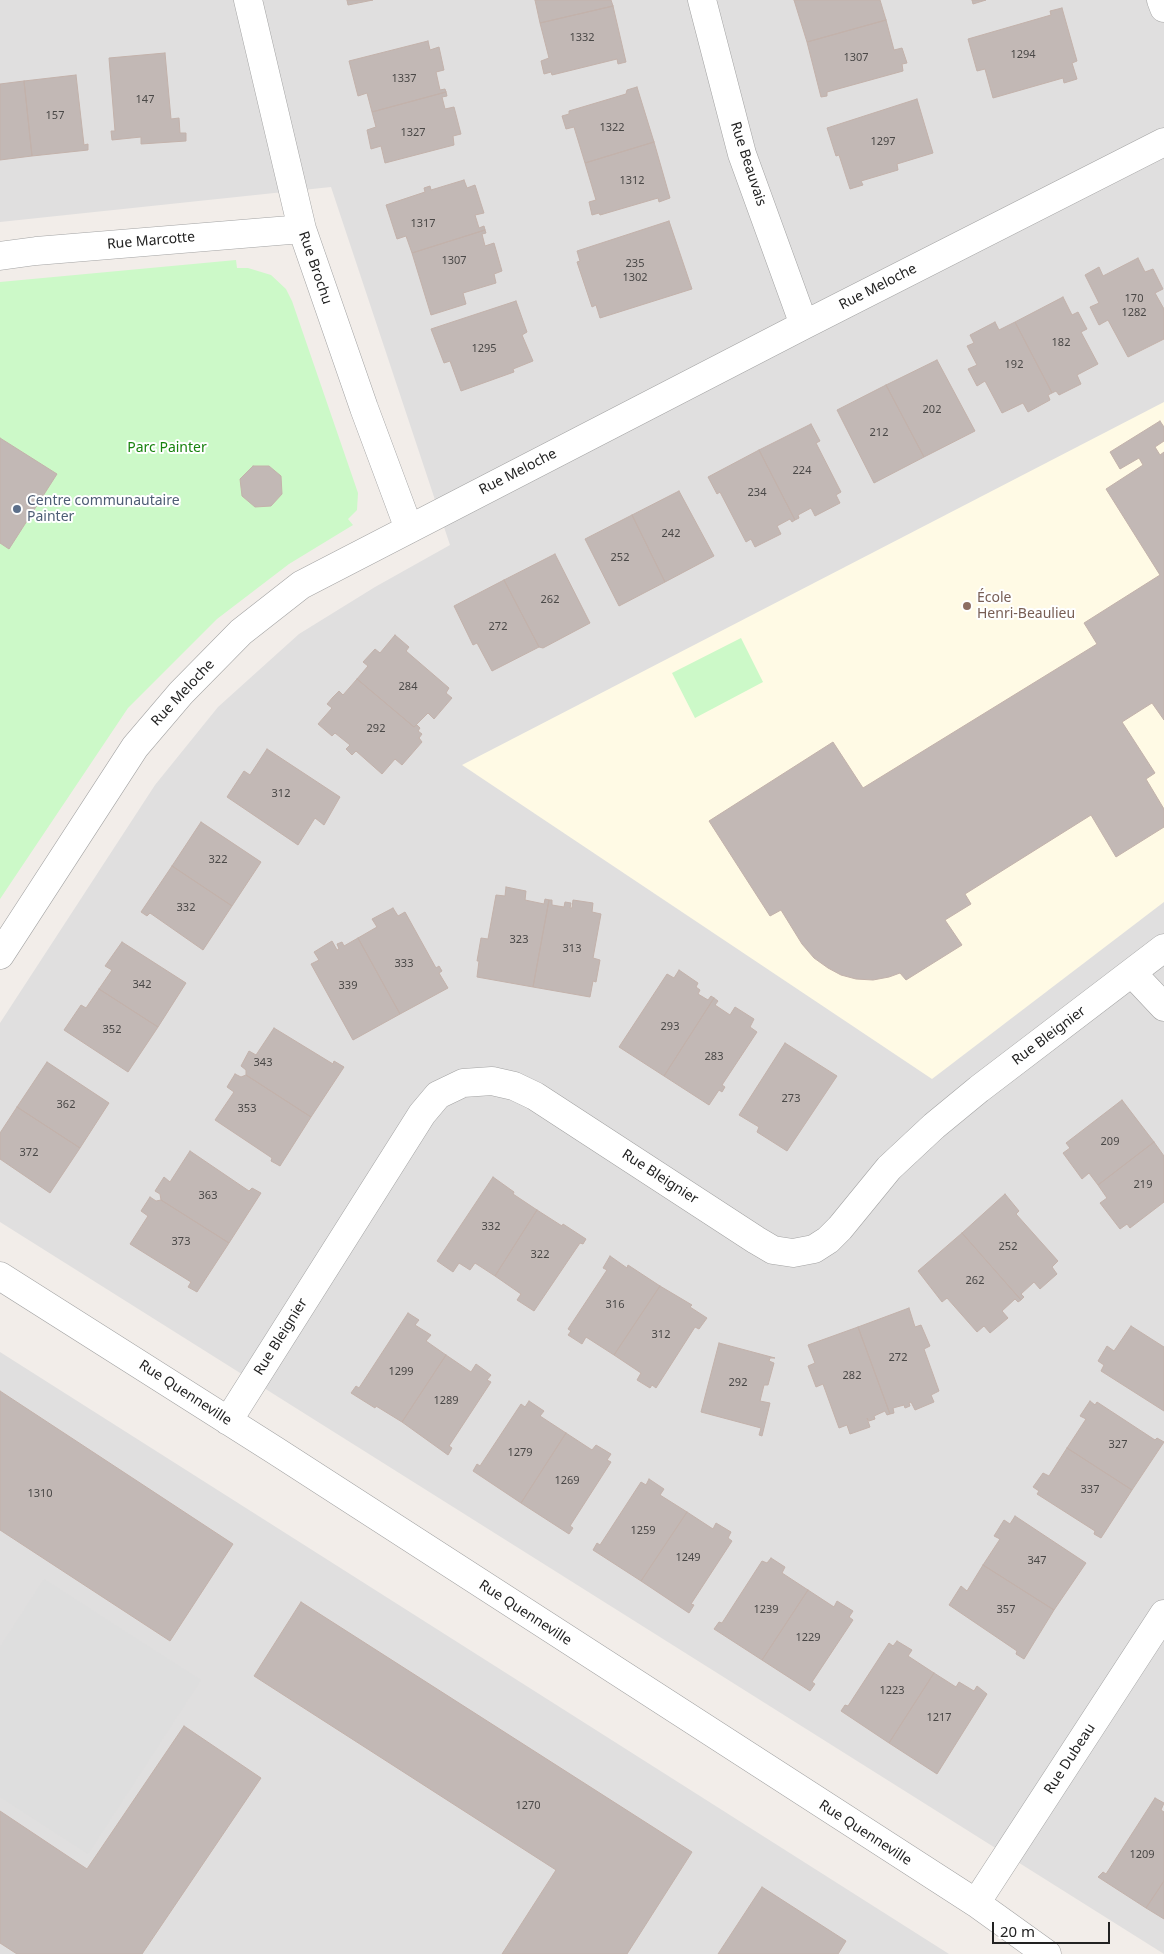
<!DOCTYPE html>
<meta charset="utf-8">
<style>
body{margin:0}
#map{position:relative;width:1164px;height:1954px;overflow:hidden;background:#f2ede9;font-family:"Noto Sans",sans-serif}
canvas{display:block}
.scale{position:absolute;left:992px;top:1922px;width:118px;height:22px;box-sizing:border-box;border:2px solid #222;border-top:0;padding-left:6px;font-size:15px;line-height:18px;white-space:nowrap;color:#222;-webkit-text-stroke:4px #fff;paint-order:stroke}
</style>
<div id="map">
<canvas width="1164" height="1954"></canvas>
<div class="scale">20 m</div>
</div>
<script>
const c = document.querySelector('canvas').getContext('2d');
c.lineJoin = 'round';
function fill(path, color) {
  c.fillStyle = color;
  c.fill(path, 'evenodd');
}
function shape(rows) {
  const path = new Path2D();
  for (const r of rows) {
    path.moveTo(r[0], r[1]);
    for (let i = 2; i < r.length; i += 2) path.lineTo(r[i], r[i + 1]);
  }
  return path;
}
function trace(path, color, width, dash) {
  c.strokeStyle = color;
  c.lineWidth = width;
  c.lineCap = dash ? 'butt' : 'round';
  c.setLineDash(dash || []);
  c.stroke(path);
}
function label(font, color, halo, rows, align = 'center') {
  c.font = font + ' "Noto Sans",sans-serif';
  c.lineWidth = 4;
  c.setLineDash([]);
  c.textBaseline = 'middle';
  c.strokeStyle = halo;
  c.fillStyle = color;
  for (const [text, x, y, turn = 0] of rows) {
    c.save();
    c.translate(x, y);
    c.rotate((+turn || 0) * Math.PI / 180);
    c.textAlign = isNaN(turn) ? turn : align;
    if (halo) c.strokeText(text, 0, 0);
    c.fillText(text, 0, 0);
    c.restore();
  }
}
fill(shape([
 [0,0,1164,0,1164,1954,0,1222,0,1023,155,785,218,707,299,634,375,587,450,545,331,187,0,222],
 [0,1352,949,1954,0,1954]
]), '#e0dfdf');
fill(shape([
 [1164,402,1164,902,932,1079,462,765]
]), '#fffae5');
fill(shape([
 [236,260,237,268,248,268,271,275,286,289,292,301,358,493,357,510,348,519,353,525,289,564,217,619,128,708,0,899,0,282],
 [741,638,763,682,695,718,672,673]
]), '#ccf9c8');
fill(shape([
 [44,1579,201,1680,88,1854,0,1797,0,1647]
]), '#dedede');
const building = shape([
 [347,0,373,0,348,5,347,0],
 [535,0,611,0,613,6,540,23,535,0],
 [794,0,880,0,886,20,807,42,794,0],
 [972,0,986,0,973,4,972,0],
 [613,6,626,62,618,64,617,59,552,75,551,72,544,74,541,61,549,58,540,23,613,6],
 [1062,8,1077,61,1072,63,1077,79,1064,83,1063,78,993,98,985,69,977,71,968,39,1051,15,1050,11,1062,8],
 [886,20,894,50,902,48,907,63,902,64,903,71,827,92,827,96,821,97,807,42,886,20],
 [428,41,430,50,439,47,444,70,436,72,440,90,445,89,446,92,372,112,367,93,358,96,349,61,428,41],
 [165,53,171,119,179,118,180,133,186,133,186,141,141,144,141,137,112,140,111,131,115,131,109,58,165,53],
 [76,75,84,145,88,144,88,150,32,156,24,81,76,75],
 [24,81,32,156,0,160,0,84,24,81],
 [637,87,654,142,585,163,574,127,566,129,562,116,569,114,569,111,626,94,627,90,637,87],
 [446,92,447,96,442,97,445,109,454,107,461,134,453,136,454,145,385,163,381,146,371,149,367,130,376,127,372,112,446,92],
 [917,99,933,153,897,164,898,170,861,181,863,185,850,189,839,155,836,156,827,128,917,99],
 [654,142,670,198,659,202,658,198,600,215,599,213,592,215,589,202,596,200,585,163,654,142],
 [464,180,467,188,475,185,484,213,475,215,479,228,484,226,485,230,412,253,406,236,397,239,386,205,425,192,424,188,430,186,431,190,464,180],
 [669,221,692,289,600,318,596,305,592,307,577,262,580,261,577,251,669,221],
 [485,230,486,233,482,234,485,246,494,243,502,271,494,274,496,283,463,293,466,304,431,315,412,253,485,230],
 [1138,258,1145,272,1153,269,1163,289,1155,293,1164,309,1164,339,1128,357,1108,320,1099,325,1090,307,1099,303,1085,275,1099,267,1103,276,1138,258],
 [1063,297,1072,315,1078,312,1087,329,1081,332,1098,364,1077,375,1081,384,1059,395,1056,391,1052,393,1049,387,1015,322,1063,297],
 [516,301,527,332,522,335,533,361,513,369,514,372,461,391,450,361,444,363,431,329,516,301],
 [995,322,999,330,1015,322,1052,393,1048,395,1050,400,1028,412,1023,403,1002,413,985,381,977,386,968,369,977,365,967,346,974,343,970,335,995,322],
 [937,360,975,431,924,457,886,385,937,360],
 [886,385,924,457,874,483,837,410,886,385],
 [1160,421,1164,427,1164,441,1155,447,1160,455,1164,452,1164,720,1152,703,1122,722,1155,773,1146,779,1164,809,1164,827,1116,857,1091,815,965,894,971,904,945,920,962,945,906,980,900,973,889,977,873,980,856,979,841,975,828,968,814,958,802,944,781,910,770,916,709,821,833,742,863,788,1097,644,1084,623,1160,575,1106,489,1143,465,1139,458,1120,469,1110,452,1160,421],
 [811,424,820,441,816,443,841,492,836,495,840,503,815,516,811,508,798,515,799,518,795,520,759,450,811,424],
 [0,438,57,474,9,549,0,543,0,438],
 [759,450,795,520,792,522,790,519,777,526,781,534,755,547,751,539,746,542,720,492,717,494,708,477,759,450],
 [253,466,269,466,281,476,282,494,271,506,255,507,242,496,240,479,253,466],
 [679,491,714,556,665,582,632,515,679,491],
 [632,515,665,582,619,606,585,539,632,515],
 [555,554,590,623,543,648,539,647,504,580,555,554],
 [504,580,539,647,492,671,477,643,473,645,454,606,504,580],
 [395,635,409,647,406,651,449,688,446,693,452,698,434,719,428,713,414,727,357,679,368,666,363,662,375,649,380,653,395,635],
 [357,679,414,727,417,725,420,728,418,731,422,734,419,738,422,742,402,765,395,759,382,774,356,751,352,755,346,749,350,745,335,733,332,736,318,724,332,708,327,704,333,697,339,691,343,695,357,679],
 [267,749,340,797,324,825,315,818,298,845,227,797,244,771,250,775,267,749],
 [201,822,261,862,232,906,172,866,201,822],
 [172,866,232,906,203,950,150,913,147,916,141,912,172,866],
 [506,887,526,891,525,900,544,904,545,899,549,900,533,987,477,977,479,961,477,961,481,938,488,939,496,895,505,896,506,887],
 [549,900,552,900,552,905,564,907,565,902,571,903,570,908,572,908,573,900,593,903,592,912,601,914,593,958,600,960,596,982,593,981,590,997,533,987,549,900],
 [393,908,398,916,405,912,436,968,439,966,442,971,439,973,448,988,400,1014,358,938,377,927,372,919,393,908],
 [358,938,400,1014,353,1040,311,964,319,960,314,952,332,941,337,950,339,949,337,944,342,942,344,946,358,938],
 [122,942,186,983,158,1027,99,989,112,970,105,966,122,942],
 [679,970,698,983,696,987,700,990,698,994,708,1000,711,996,714,998,664,1076,619,1047,667,974,674,978,679,970],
 [99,989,158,1027,128,1072,64,1030,81,1005,86,1008,99,989],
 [714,998,718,1001,715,1005,730,1015,735,1007,754,1019,750,1027,757,1032,722,1085,725,1087,722,1092,719,1090,709,1105,664,1076,714,998],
 [274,1028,333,1064,334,1061,344,1067,311,1117,246,1075,246,1070,241,1066,249,1051,256,1055,274,1028],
 [785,1043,837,1076,787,1151,757,1132,759,1127,739,1115,785,1043],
 [47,1062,109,1103,80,1148,17,1107,47,1062],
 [235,1074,241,1077,246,1075,311,1117,280,1166,271,1161,272,1158,215,1120,234,1092,227,1087,235,1074],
 [1122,1100,1154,1142,1098,1185,1089,1173,1082,1179,1063,1153,1070,1148,1066,1143,1122,1100],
 [17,1107,80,1148,50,1193,0,1159,0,1133,17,1107],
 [1154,1142,1164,1156,1164,1202,1130,1228,1127,1224,1120,1229,1100,1203,1107,1198,1098,1185,1154,1142],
 [190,1151,249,1191,252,1188,261,1193,229,1243,161,1200,160,1194,155,1191,164,1177,170,1182,190,1151],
 [493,1177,514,1192,513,1194,537,1210,495,1276,475,1263,470,1270,459,1263,453,1272,437,1261,493,1177],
 [1005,1194,1019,1211,1016,1214,1058,1261,1052,1267,1057,1274,1040,1289,1034,1282,1021,1294,1024,1297,1021,1300,962,1233,1005,1194],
 [150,1197,156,1201,161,1200,229,1243,197,1292,188,1287,191,1282,130,1244,148,1216,141,1211,150,1197],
 [537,1210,562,1226,563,1224,586,1239,583,1244,580,1243,534,1311,517,1300,521,1294,495,1276,537,1210],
 [962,1233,1021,1300,1018,1302,1015,1299,1002,1311,1008,1318,990,1333,984,1326,977,1332,947,1298,942,1302,918,1271,962,1233],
 [610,1256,627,1268,628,1265,660,1286,614,1355,586,1337,582,1344,568,1335,571,1331,568,1329,607,1270,603,1268,610,1256],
 [660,1286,692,1305,690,1307,707,1318,699,1329,695,1327,656,1388,652,1385,650,1388,637,1380,641,1373,614,1355,660,1286],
 [909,1308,915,1327,921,1325,930,1346,924,1349,939,1391,931,1395,934,1402,915,1410,911,1402,909,1403,910,1406,905,1408,904,1405,893,1408,894,1413,890,1414,858,1327,909,1308],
 [408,1313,419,1320,415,1325,431,1335,426,1341,446,1355,402,1422,376,1406,375,1408,351,1393,356,1386,359,1388,408,1313],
 [1131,1326,1164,1347,1164,1411,1101,1371,1104,1365,1098,1361,1107,1346,1114,1351,1131,1326],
 [858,1327,890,1414,887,1415,885,1411,874,1416,875,1419,869,1421,867,1418,870,1427,850,1434,847,1425,839,1428,823,1384,816,1387,808,1366,815,1363,808,1345,858,1327],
 [719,1343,775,1358,770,1358,769,1361,774,1363,768,1385,764,1385,760,1401,770,1403,762,1436,759,1435,761,1428,701,1412,719,1343],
 [446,1355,471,1372,476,1364,491,1375,487,1380,491,1382,449,1446,452,1448,448,1455,402,1422,446,1355],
 [0,1391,233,1544,170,1641,0,1530,0,1391],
 [529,1401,544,1411,540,1416,566,1433,521,1503,473,1471,477,1464,480,1466,521,1404,525,1407,529,1401],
 [1090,1401,1095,1405,1097,1402,1155,1440,1157,1438,1164,1442,1132,1490,1067,1448,1086,1419,1080,1416,1090,1401],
 [566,1433,592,1450,596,1445,611,1454,607,1460,611,1462,570,1526,573,1528,569,1534,521,1503,566,1433],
 [1067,1448,1132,1490,1101,1538,1094,1534,1095,1531,1037,1494,1039,1491,1033,1487,1043,1473,1049,1476,1067,1448],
 [649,1479,664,1489,660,1495,687,1512,641,1581,593,1550,597,1543,600,1545,641,1482,646,1485,649,1479],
 [687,1512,713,1529,716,1523,731,1532,728,1538,732,1541,691,1604,694,1605,689,1613,641,1581,687,1512],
 [1015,1516,1086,1563,1054,1610,983,1565,1000,1539,994,1536,1004,1520,1010,1524,1015,1516],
 [771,1558,785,1567,782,1573,808,1590,762,1660,714,1629,719,1622,722,1623,762,1561,767,1563,771,1558],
 [983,1565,1054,1610,1024,1659,1016,1654,1017,1651,949,1605,961,1586,967,1591,983,1565],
 [808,1590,834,1607,837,1601,853,1611,849,1617,853,1620,812,1682,815,1684,810,1691,762,1660,808,1590],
 [301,1602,692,1852,627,1954,502,1954,556,1870,254,1676,301,1602],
 [897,1641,912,1650,908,1656,934,1673,889,1743,841,1711,845,1705,848,1706,889,1643,893,1646,897,1641],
 [934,1673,956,1687,959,1682,974,1691,977,1686,987,1694,937,1774,889,1743,934,1673],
 [184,1726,261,1778,142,1954,17,1954,0,1943,0,1811,87,1869,184,1726],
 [1155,1798,1164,1803,1161,1810,1164,1812,1164,1881,1146,1908,1098,1877,1103,1872,1106,1874,1155,1798],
 [1164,1881,1164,1919,1146,1908,1164,1881],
 [762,1887,846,1941,838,1954,718,1954,762,1887]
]);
fill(building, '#c2b8b5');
trace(building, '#c3b2ab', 1);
const minor = shape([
 [248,0,302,229,364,408,409,529],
 [702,0,742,154,804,325],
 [1161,0,1164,8],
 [0,256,36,251,302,229],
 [0,955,135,747,181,693,241,632,301,585,804,325,1164,142],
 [1132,973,1164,1007],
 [0,1276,276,1451,976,1903,1047,1954],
 [228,1421,422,1114,438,1095,463,1083,492,1081,514,1086,535,1096,756,1240,773,1250,793,1253,814,1249,828,1240,840,1228,889,1168,934,1126,979,1089,1164,948],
 [976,1903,1164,1614]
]);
trace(minor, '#a3a3a3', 29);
trace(minor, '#fff', 28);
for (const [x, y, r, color] of [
 [17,509,5,"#5c6f8a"],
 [967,606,5,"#8d6e63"]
]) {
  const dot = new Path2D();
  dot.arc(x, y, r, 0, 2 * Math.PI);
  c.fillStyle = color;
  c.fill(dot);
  trace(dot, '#fff', 2);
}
label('11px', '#4a4847', null, [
 ["1332",582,38],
 ["1294",1023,55],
 ["1307",856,58],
 ["1337",404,79],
 ["147",145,100],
 ["157",55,116],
 ["1322",612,128],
 ["1327",413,133],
 ["1297",883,142],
 ["1312",632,181],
 ["1317",423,224],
 ["1307",454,261],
 ["235",635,264],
 ["1302",635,278],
 ["170",1134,299],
 ["1282",1134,313],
 ["182",1061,343],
 ["1295",484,349],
 ["192",1014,365],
 ["202",932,410],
 ["212",879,433],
 ["224",802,471],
 ["234",757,493],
 ["242",671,534],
 ["252",620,558],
 ["262",550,600],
 ["272",498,627],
 ["284",408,687],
 ["292",376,729],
 ["312",281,794],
 ["322",218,860],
 ["332",186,908],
 ["323",519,940],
 ["313",572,949],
 ["333",404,964],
 ["342",142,985],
 ["339",348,986],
 ["293",670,1027],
 ["352",112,1030],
 ["283",714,1057],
 ["343",263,1063],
 ["273",791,1099],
 ["362",66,1105],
 ["353",247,1109],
 ["209",1110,1142],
 ["372",29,1153],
 ["219",1143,1185],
 ["363",208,1196],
 ["332",491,1227],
 ["373",181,1242],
 ["252",1008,1247],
 ["322",540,1255],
 ["262",975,1281],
 ["316",615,1305],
 ["312",661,1335],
 ["272",898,1358],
 ["1299",401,1372],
 ["282",852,1376],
 ["292",738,1383],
 ["1289",446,1401],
 ["327",1118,1445],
 ["1279",520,1453],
 ["1269",567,1481],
 ["337",1090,1490],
 ["1310",40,1494],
 ["1259",643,1531],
 ["1249",688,1558],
 ["347",1037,1561],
 ["1239",766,1610],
 ["357",1006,1610],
 ["1229",808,1638],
 ["1223",892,1691],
 ["1217",939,1718],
 ["1270",528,1806],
 ["1209",1142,1855]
]);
label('14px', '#222', '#fff', [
 ["Rue Beauvais",748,164,72],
 ["Rue Marcotte",151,241,-5],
 ["Rue Brochu",315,268,71],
 ["Rue Meloche",878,287,-27],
 ["Rue Meloche",518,472,-27],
 ["Rue Meloche",183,693,-47],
 ["Rue Bleignier",1049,1036,-37],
 ["Rue Bleignier",660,1177,33],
 ["Rue Bleignier",281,1337,-58],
 ["Rue Quenneville",185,1393,33],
 ["Rue Quenneville",525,1613,33],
 ["Rue Dubeau",1070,1759,-57],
 ["Rue Quenneville",865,1833,33]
]);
label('14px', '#18820e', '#fff', [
 ["Parc Painter",167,448]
]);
label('14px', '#4e5e75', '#fff', [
 ["Centre communautaire",27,501],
 ["Painter",27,517]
], 'left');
label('14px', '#785e54', '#fff', [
 ["École",977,598],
 ["Henri-Beaulieu",977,614]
], 'left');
</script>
